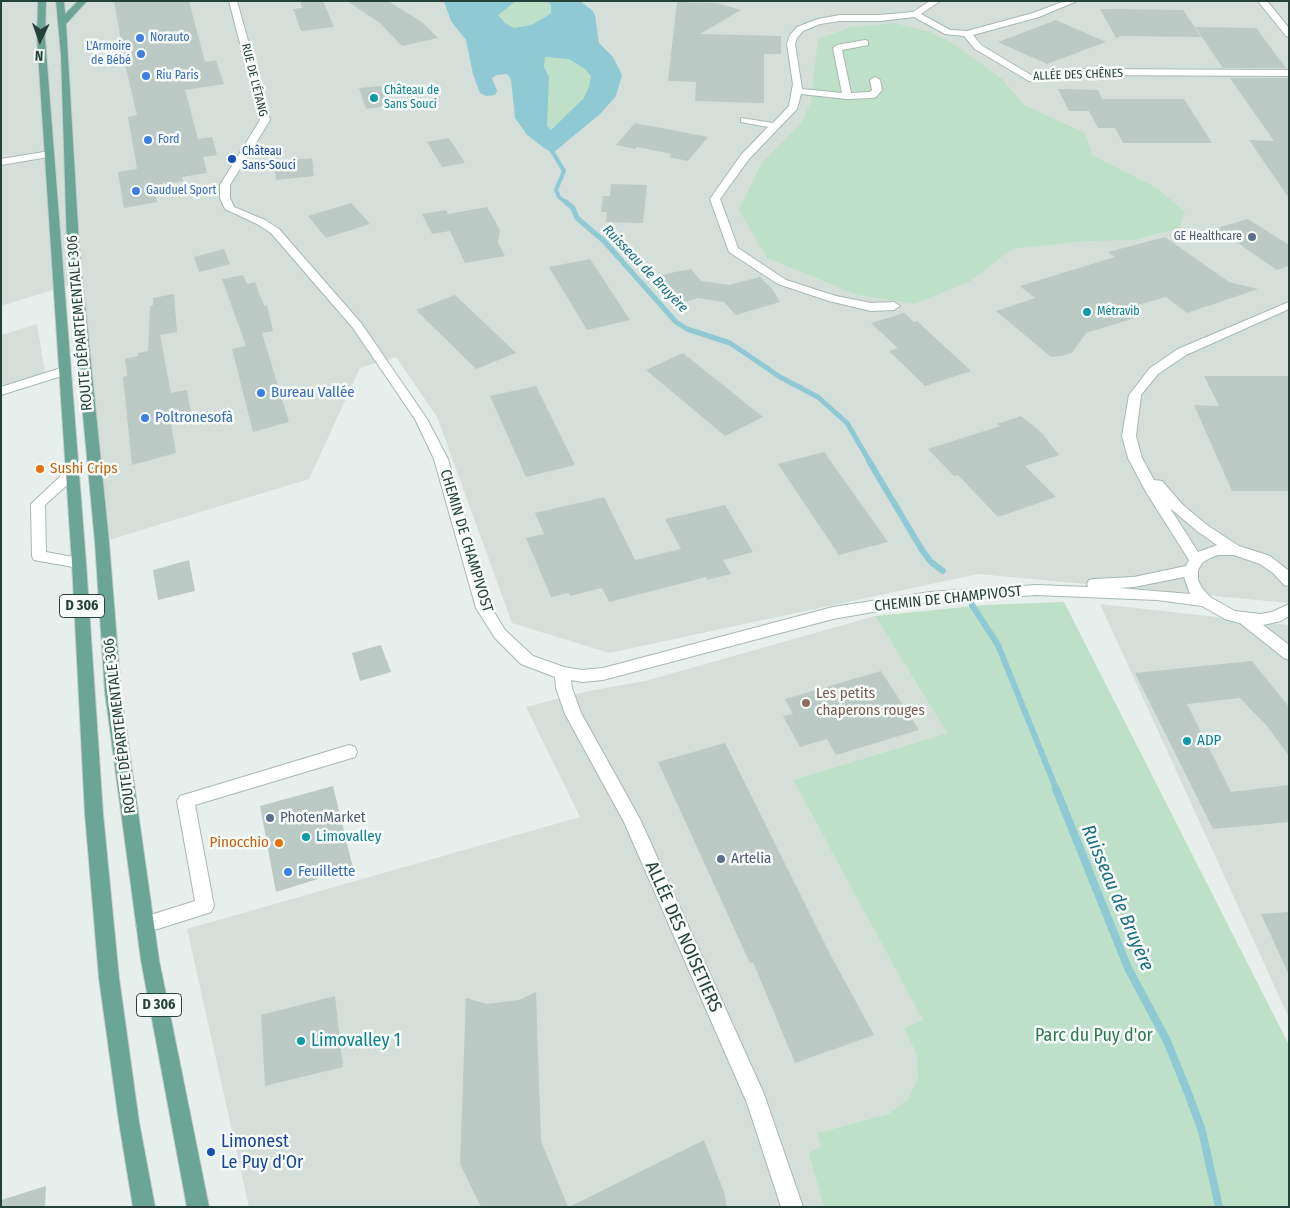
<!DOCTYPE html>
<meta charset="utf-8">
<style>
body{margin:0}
#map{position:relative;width:1290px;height:1208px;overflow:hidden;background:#e6efeb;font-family:"Fira Sans Condensed",sans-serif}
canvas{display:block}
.frame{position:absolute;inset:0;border:2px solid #24423a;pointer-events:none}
.north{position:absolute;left:15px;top:15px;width:50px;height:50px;-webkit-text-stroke:4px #f7fbf9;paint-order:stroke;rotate:183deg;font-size:14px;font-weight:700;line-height:20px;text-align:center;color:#24423a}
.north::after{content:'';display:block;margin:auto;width:18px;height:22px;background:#24423a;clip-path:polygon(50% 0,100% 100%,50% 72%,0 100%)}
</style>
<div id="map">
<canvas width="1290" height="1208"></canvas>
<div class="frame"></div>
<div class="north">N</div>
</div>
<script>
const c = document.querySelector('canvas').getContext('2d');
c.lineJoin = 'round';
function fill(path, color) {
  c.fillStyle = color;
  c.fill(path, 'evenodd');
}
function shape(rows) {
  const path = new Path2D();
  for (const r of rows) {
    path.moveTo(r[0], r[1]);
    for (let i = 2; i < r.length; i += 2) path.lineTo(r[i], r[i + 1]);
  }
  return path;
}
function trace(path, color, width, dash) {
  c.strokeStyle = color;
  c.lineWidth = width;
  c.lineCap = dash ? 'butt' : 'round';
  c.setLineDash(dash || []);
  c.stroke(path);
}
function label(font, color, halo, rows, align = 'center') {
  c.font = font + ' "Fira Sans Condensed",sans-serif';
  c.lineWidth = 5;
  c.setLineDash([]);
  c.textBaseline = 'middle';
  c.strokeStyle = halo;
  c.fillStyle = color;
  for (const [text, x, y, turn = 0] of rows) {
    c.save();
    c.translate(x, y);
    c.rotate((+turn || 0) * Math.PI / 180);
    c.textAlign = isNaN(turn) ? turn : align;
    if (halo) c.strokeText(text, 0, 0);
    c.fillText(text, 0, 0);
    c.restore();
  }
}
fill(shape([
 [1,1,1289,1,1289,603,978,574,609,653,512,623,437,417,396,357,360,368,309,479,102,542,75,283,1,306],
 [37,324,45,373,1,387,1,335],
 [1100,604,1289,625,1289,1018],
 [875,616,947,733,793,780,924,1021,904,1028,916,1054,918,1079,909,1099,888,1114,817,1133,822,1148,808,1153,824,1207,249,1207,187,929,580,817,526,707,589,691,645,681]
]), '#d4dfda');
fill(shape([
 [516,1,548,2,551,4,551,13,531,25,514,28,505,23,498,15],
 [895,23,930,32,954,44,1002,79,1024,105,1085,133,1092,155,1157,188,1185,212,1179,228,1134,240,1086,241,1012,249,970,281,915,304,857,295,767,258,739,210,761,164,802,122,811,101,818,39,851,27],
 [545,57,569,59,585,69,591,76,589,87,583,99,551,130,547,126,549,77,544,67],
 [1064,602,1289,1045,1289,1207,824,1207,808,1153,821,1147,817,1133,888,1114,908,1099,918,1078,916,1054,904,1028,923,1020,793,780,947,733,875,616,983,605]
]), '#bfe0c8');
fill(shape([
 [444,1,516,1,498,15,505,23,514,28,531,25,547,16,551,13,551,4,546,1,580,1,592,10,595,15,599,43,613,57,622,75,616,96,601,113,553,153,544,148,527,135,515,118,511,79,507,74,497,75,492,78,497,91,495,95,486,96,480,93,473,74,466,40,451,21],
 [545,57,569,59,585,69,591,76,589,87,583,99,551,130,547,126,549,77,544,67]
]), '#8ec9d4');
trace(shape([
 [549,146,564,171,556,190,559,197,568,204]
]), '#8ec9d4', 4);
trace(shape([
 [566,202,573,208,577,218,604,241,676,322,687,329,730,343,780,377,818,397,847,423,870,462]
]), '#8ec9d4', 5);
trace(shape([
 [869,461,922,550,931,562,943,571],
 [972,605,998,645,1057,791]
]), '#8ec9d4', 6);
trace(shape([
 [1056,789,1128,968,1167,1041,1188,1093,1202,1131,1219,1207]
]), '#8ec9d4', 8);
fill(shape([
 [114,1,189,1,205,62,216,60,224,84,185,90,198,139,212,137,217,155,203,157,207,173,182,177,183,181,166,184,163,181,163,185,154,186,157,202,124,208,118,172,137,169,128,117,137,115,125,64],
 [300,1,323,1,334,27,301,31,293,9,302,8],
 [347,1,388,1,422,22,438,38,402,46,380,23],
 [677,2,717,3,741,10,700,34,781,36,781,54,764,54,764,103,695,101,696,82,668,81],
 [1100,9,1183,10,1201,37,1122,36,1116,38],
 [1056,20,1106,42,1047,64,998,42],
 [1195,27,1256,28,1286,68,1223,68],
 [1230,78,1289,78,1289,198,1249,140,1274,141],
 [381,86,388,106,366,109,359,88],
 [1058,89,1098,90,1102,99,1184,99,1212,143,1123,143,1115,128,1098,128,1089,111,1069,111],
 [635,123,708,137,688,161,669,157,672,154,637,147,635,149,616,145],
 [449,138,465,163,442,167,427,142],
 [312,158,314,176,276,180,274,162],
 [611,184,647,185,643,223,606,222,607,212,601,212,603,196,610,196],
 [351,203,370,224,326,238,308,216],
 [487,207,500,230,498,242,505,256,465,263,450,231,432,234,422,214,446,210,448,214],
 [1248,219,1289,245,1289,266,1277,270,1216,228],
 [1165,237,1229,282,1258,289,1187,313,1166,297,1124,309,1135,318,1086,333,1072,353,1061,356,1051,357,996,311,1035,298,1020,286,1115,257,1108,252],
 [224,249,230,264,199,272,194,257],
 [590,259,630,320,587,330,549,267],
 [691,269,701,281,729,285,760,277,773,290,780,302,736,315,724,302,698,298,675,305,651,280,670,273],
 [243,275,247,284,255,282,264,306,267,305,273,331,262,333,289,422,253,432,232,349,246,346,222,279],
 [174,294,177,332,160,335,171,393,187,390,192,419,171,424,176,453,132,465,123,377,127,376,125,359,138,356,138,353,148,351,150,306,153,305,153,298],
 [455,295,494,332,516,353,476,369,416,310],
 [904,313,914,322,917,321,971,371,925,386,889,351,898,348,871,323],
 [683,353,763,417,725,436,646,370],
 [1204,376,1289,376,1289,491,1232,491,1194,405,1219,406],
 [536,386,575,465,526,477,490,396],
 [1021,416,1042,433,1059,455,1025,466,1056,497,998,517,958,475,954,476,928,449,1000,426,997,424],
 [824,452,888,542,839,555,778,464],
 [604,497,635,560,681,549,665,519,725,505,753,552,723,560,731,574,707,580,706,577,609,602,602,588,570,596,569,593,551,597,526,538,544,534,535,513],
 [189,560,195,591,158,600,153,570],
 [381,645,391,672,360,681,352,653],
 [1252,661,1289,707,1289,756,1267,726,1240,698,1187,704,1231,792,1289,785,1289,822,1213,829,1135,673],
 [881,671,919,730,836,755,827,739,800,747,783,716,793,714,785,699],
 [725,743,830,954,874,1035,795,1063,753,962,750,963,658,762],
 [333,786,353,868,276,892,260,806],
 [1289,912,1289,975,1261,914],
 [536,992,541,1141,568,1207,481,1207,460,1164,466,998,487,1004,519,1000],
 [335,996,343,1067,265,1086,261,1015],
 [704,1140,724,1192,727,1207,569,1207],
 [46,1186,45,1207,1,1207,1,1200]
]), '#bbcac4');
const minor = shape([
 [229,1,237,1,270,120,230,185,230,198,234,207,265,220,279,229,361,323,427,419,448,459,491,607,505,630,533,656,564,667,582,670,603,668,833,607,930,592,1036,585,1088,587,1087,584,1089,580,1094,579,1134,577,1186,566,1189,560,1146,492,1128,458,1122,436,1129,395,1150,368,1178,349,1289,302,1289,309,1186,355,1158,374,1141,395,1136,436,1142,458,1154,480,1162,481,1183,505,1207,525,1239,546,1270,556,1289,571,1289,586,1284,585,1273,573,1260,564,1234,555,1218,555,1210,558,1202,563,1198,570,1198,580,1202,588,1210,597,1235,611,1261,614,1272,612,1289,604,1289,616,1281,621,1263,625,1289,645,1289,660,1284,658,1240,623,1225,619,1202,606,1157,600,1036,595,930,602,833,619,603,680,582,682,571,680,572,688,581,713,640,819,764,1094,803,1207,781,1207,747,1103,624,822,565,714,556,688,555,677,521,664,495,638,476,608,434,459,415,419,353,328,271,233,257,224,225,209,220,198,220,185,260,120,229,1],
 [1170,508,1197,531,1217,545,1198,552,1170,508],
 [1184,577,1190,594,1119,588,1134,587,1184,577],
 [930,1,940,1,921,14,950,30,967,31,1033,13,1065,1,1077,1,1039,17,973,35,981,45,1031,75,1075,69,1289,70,1289,76,1075,75,1029,81,975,49,964,36,945,34,914,17,880,21,840,21,820,24,803,31,797,38,795,44,802,89,842,93,833,48,837,45,865,40,868,41,868,45,842,50,851,93,870,92,872,90,870,80,875,77,880,80,882,90,876,97,873,98,847,99,801,94,797,109,749,159,720,199,738,248,786,280,836,296,871,303,894,302,900,306,894,310,871,311,829,301,778,284,729,252,710,199,741,155,768,127,741,122,741,118,773,123,789,106,793,84,787,44,790,35,797,27,818,19,840,15,880,15,913,12,930,1],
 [1258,1,1267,1,1289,28,1289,37,1286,36,1258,1],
 [50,151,54,152,54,156,1,165,1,159,50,151],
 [64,367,70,371,68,374,1,395,1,387,64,367],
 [72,469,77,470,79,473,77,476,45,505,46,552,84,559,86,563,84,567,79,568,39,561,34,560,32,556,31,504,67,470,72,469],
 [349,745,355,747,357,752,355,757,195,805,214,906,211,912,205,914,145,933,138,931,136,925,138,919,195,901,177,801,180,796,349,745]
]);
const major = shape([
 [38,1,46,1,45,38,86,563,103,814,119,978,139,1122,155,1207,133,1207,119,1122,99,978,85,814,72,563,37,38,38,1],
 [56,1,64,1,65,14,78,1,87,1,66,24,79,245,109,542,121,692,159,960,209,1207,187,1207,141,960,105,692,95,542,67,245,61,55,56,1]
]);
trace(minor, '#a8b8b2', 2);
trace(major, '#c2cac8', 2);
fill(minor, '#fff');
fill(major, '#6aa596');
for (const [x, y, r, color] of [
 [140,38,5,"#3f7fe0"],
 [141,54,5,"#3f7fe0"],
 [146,76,5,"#3f7fe0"],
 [374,98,5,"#0f9aa8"],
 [148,140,5,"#3f7fe0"],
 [232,159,5,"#1a4fb4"],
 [136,191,5,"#3f7fe0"],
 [1252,237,5,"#5c6f8a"],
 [1087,312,5,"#0f9aa8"],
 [261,393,5,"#3f7fe0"],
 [145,418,5,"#3f7fe0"],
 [40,469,5,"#e8710a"],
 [806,703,5,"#8d6e63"],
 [1187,741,5,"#0f9aa8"],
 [270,818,5,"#5c6f8a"],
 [306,837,5,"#0f9aa8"],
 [279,843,5,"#e8710a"],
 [721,859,5,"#5c6f8a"],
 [288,872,5,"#3f7fe0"],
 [301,1041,5,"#0f9aa8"],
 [211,1152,5,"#1a4fb4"]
]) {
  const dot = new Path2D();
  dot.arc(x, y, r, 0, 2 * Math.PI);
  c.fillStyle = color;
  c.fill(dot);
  trace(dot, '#f7fbf9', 2);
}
label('12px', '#366cbe', '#f7fbf9', [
 ["Norauto",150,38],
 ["L'Armoire",131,47,"right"],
 ["de Bébé",131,61,"right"],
 ["Riu Paris",156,76],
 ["Ford",158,140],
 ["Gauduel Sport",146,191]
], 'left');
label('12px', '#24423a', '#f7fbf9', [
 ["ALLÉE DES CHÊNES",1078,75,-2],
 ["RUE DE L'ÉTANG",254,80,76]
]);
label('12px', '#0d838f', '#f7fbf9', [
 ["Château de",384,91],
 ["Sans Souci",384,105],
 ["Métravib",1097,312]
], 'left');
label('12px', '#164399', '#f7fbf9', [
 ["Château",242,152],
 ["Sans-Souci",242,166]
], 'left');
label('12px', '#4e5e75', '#f7fbf9', [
 ["GE Healthcare",1242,237]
], 'right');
label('italic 14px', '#1c6f80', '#f7fbf9', [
 ["Ruisseau de Bruyère",645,269,46]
]);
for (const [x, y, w] of [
 [82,606,45],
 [159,1005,45]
]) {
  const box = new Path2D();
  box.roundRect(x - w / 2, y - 11.5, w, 23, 4);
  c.fillStyle = '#f7fbf9';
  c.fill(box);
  trace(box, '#24423a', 1);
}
label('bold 14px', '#24423a', null, [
 ["D 306",82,606],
 ["D 306",159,1005]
]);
label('15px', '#24423a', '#f7fbf9', [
 ["ROUTE DÉPARTEMENTALE 306",80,323,-95],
 ["CHEMIN DE CHAMPIVOST",466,541,73],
 ["CHEMIN DE CHAMPIVOST",948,599,-6],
 ["ROUTE DÉPARTEMENTALE 306",120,726,-97]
]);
label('15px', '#366cbe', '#f7fbf9', [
 ["Bureau Vallée",271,393],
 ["Poltronesofà",155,418],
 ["Feuillette",298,872]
], 'left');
label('15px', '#c56008', '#f7fbf9', [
 ["Sushi Crips",50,469],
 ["Pinocchio",269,843,"right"]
], 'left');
label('15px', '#785e54', '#f7fbf9', [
 ["Les petits",816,694],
 ["chaperons rouges",816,711]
], 'left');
label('15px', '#0d838f', '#f7fbf9', [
 ["ADP",1197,741],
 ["Limovalley",316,837]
], 'left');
label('15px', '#4e5e75', '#f7fbf9', [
 ["PhotenMarket",280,818],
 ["Artelia",731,859]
], 'left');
label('18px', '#24423a', '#f7fbf9', [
 ["ALLÉE DES NOISETIERS",683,937,66]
]);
label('18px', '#2d7a4b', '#f7fbf9', [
 ["Parc du Puy d'or",1094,1036]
]);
label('18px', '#0d838f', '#f7fbf9', [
 ["Limovalley 1",311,1041]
], 'left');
label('18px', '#164399', '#f7fbf9', [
 ["Limonest",221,1142],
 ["Le Puy d'Or",221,1163]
], 'left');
label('italic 19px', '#1c6f80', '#f7fbf9', [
 ["Ruisseau de Bruyère",1117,898,67]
]);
</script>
